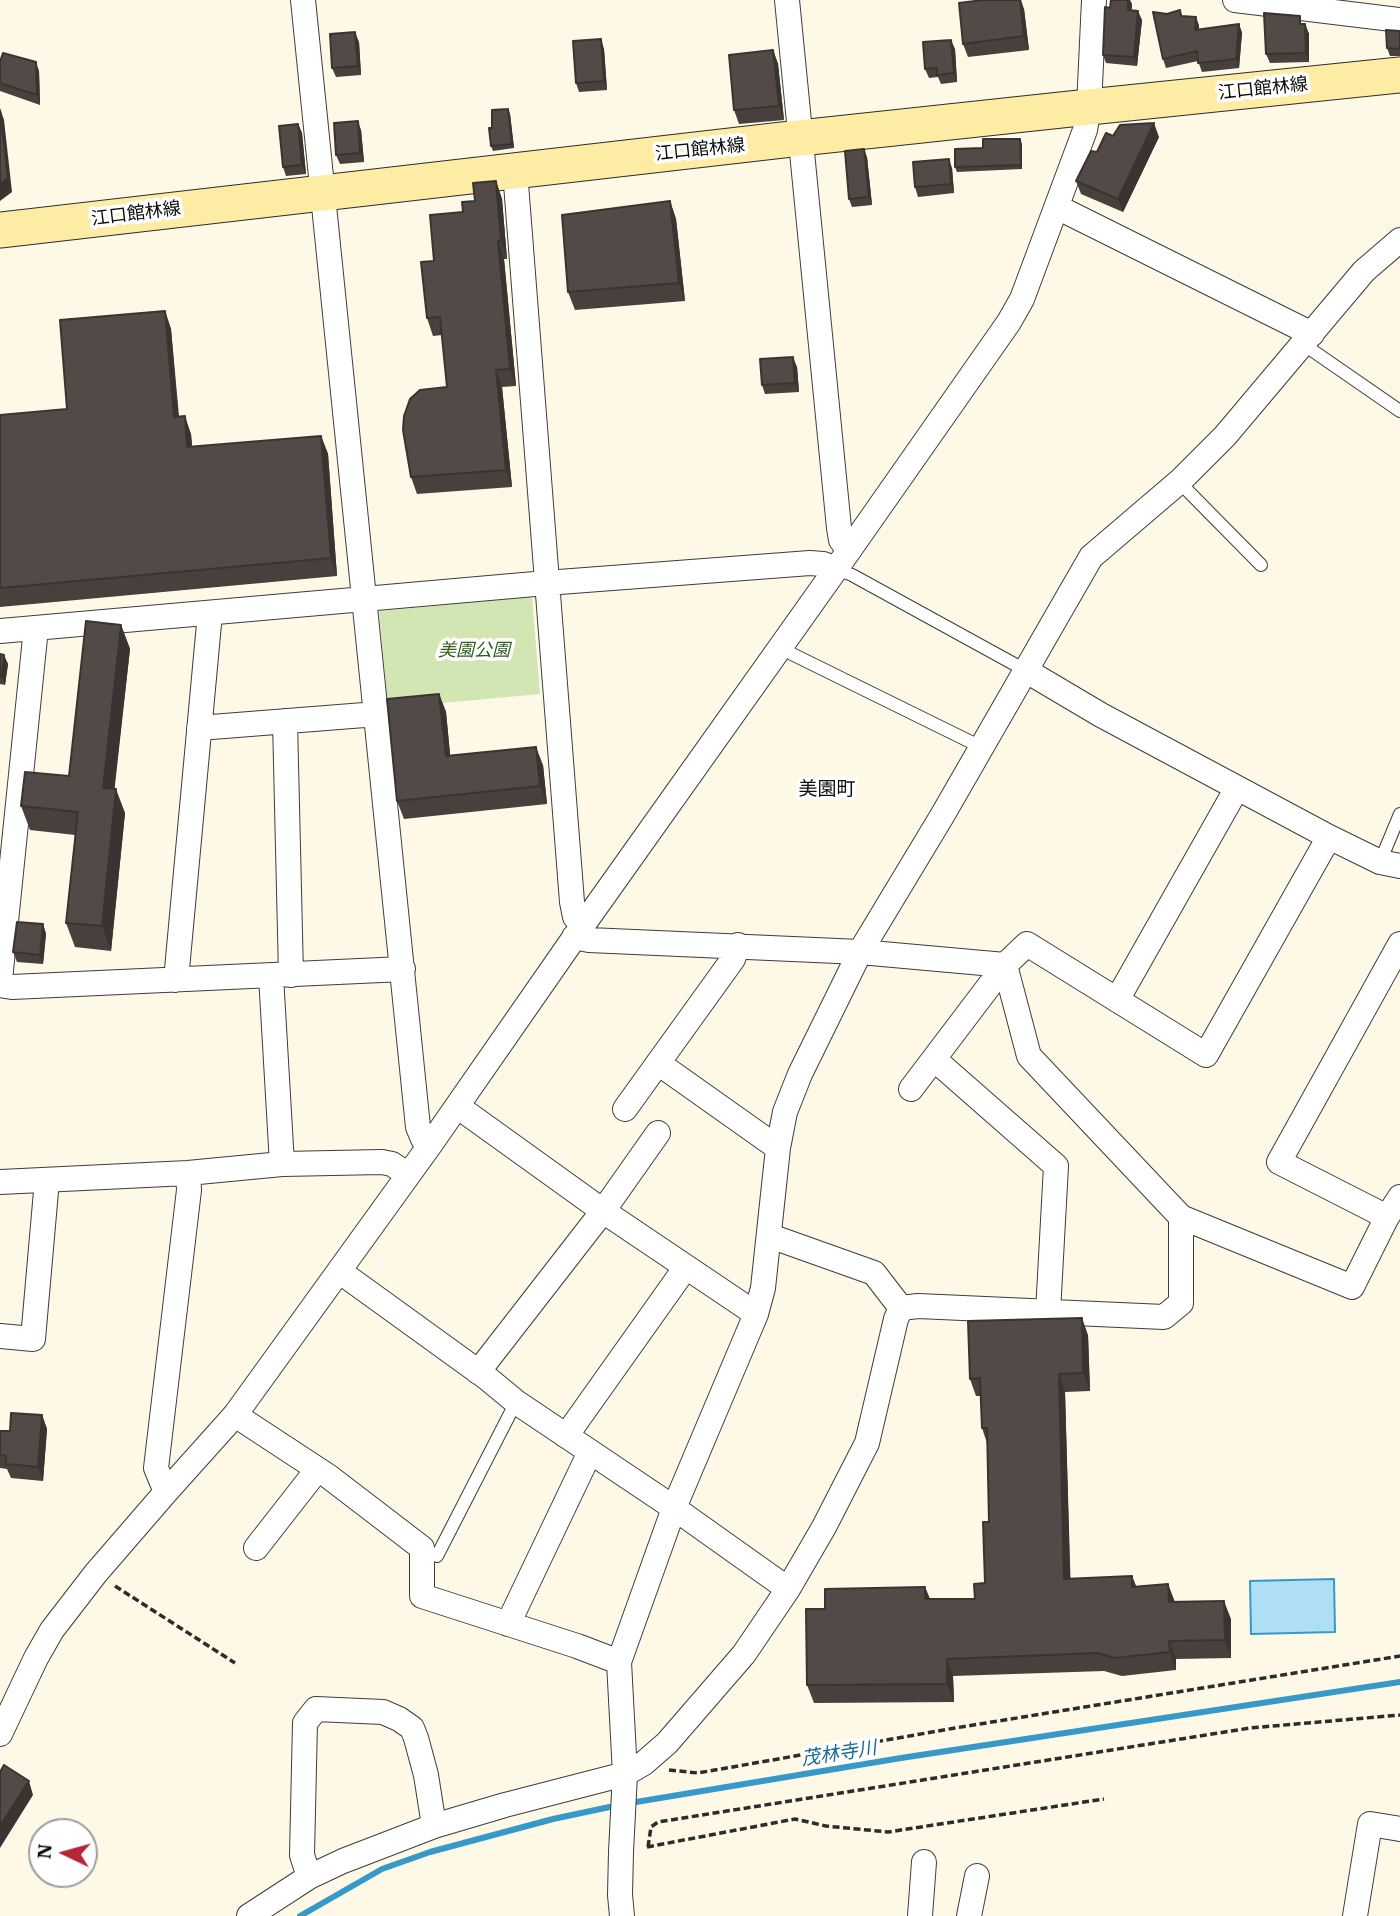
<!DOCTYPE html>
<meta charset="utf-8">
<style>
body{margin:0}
#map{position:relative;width:1400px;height:1916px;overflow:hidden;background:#fef8e7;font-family:"IBM Plex Serif",serif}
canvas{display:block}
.north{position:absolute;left:28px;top:1818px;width:70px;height:70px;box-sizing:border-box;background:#fff;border:2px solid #9d9d9d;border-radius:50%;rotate:275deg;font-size:19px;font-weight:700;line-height:28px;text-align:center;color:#0a0a0a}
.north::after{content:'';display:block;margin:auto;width:24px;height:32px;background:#b42738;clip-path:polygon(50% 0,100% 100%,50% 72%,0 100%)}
</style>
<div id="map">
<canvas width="1400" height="1916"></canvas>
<div class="north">N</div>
</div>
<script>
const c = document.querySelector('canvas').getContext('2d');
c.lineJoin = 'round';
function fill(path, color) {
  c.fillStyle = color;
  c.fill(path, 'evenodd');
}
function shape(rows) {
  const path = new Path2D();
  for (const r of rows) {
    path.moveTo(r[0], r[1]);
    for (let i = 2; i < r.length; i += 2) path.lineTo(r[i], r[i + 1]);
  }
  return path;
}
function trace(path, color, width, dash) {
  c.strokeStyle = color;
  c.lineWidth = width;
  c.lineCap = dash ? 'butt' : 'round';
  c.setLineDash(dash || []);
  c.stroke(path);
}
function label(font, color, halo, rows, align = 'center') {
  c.font = font + ' "IBM Plex Serif","Noto Sans JP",serif';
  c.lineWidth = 7;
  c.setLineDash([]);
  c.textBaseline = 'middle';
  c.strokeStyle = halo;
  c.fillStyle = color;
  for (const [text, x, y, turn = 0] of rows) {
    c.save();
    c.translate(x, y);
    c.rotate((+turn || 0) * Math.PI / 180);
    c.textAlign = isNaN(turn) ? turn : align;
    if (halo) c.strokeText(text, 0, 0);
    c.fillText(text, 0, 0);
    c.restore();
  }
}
fill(shape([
 [532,597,540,694,388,708,379,611]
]), '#d1e6b3');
const water = shape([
 [1334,1579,1335,1632,1251,1634,1250,1581,1334,1579]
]);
fill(water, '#aedff4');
trace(water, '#3799c8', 2);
trace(shape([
 [630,1803,901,1758,1400,1682],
 [300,1916,382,1869,430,1852,553,1819,619,1805]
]), '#3799c8', 6);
const lane = shape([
 [1303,344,1400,411],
 [1180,481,1187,490,1261,565],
 [836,569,852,575,1025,670],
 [781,645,792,654,981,747],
 [1380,862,1400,814],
 [422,1548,437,1556,516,1402]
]);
const street = shape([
 [303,0,418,1127,423,1139,430,1145],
 [787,0,839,528,841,540,849,550],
 [1235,0,1400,20],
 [515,171,572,902,575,917,583,925],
 [1057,207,1312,334],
 [0,631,546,583,810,563,823,564,836,569],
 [1025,670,1101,715,1329,837,1380,862,1400,866],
 [285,721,291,975],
 [199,728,377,714],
 [574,937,589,940,860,952,1005,965],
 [271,976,282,1164],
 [0,980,36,628],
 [176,980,210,613],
 [0,985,12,987,403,969],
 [1117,1000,1237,788],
 [934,1059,1056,1166,1048,1312],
 [658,1063,778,1148],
 [911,1089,1005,965,1027,944,1206,1055,1329,837],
 [457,1106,603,1211,756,1314],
 [625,1109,733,959,738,945],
 [0,1182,188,1173,282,1164,382,1162,392,1164,407,1174],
 [1181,1217,1352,1287,1387,1217,1400,1197],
 [1387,1217,1279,1162,1400,944],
 [770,1236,874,1273,901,1308],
 [339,1271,487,1378,516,1402,674,1508,788,1589],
 [901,1308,918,1306,1164,1317,1181,1303,1181,1217,1029,1056,1005,965],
 [0,1336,33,1339,47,1180],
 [478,1372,603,1211,658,1133],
 [235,1415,328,1476,422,1548,422,1596,577,1646,619,1662],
 [566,1436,686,1267],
 [166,1492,156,1468,189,1190,188,1173],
 [256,1548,317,1470],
 [508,1624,590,1452],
 [0,1734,36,1658,52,1630,96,1573,166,1492,235,1415,430,1145,583,925,836,569,1009,322,1022,299,1085,130,1089,107,1094,0],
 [309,1877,302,1855,305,1723,316,1709,383,1712,399,1719,412,1728,416,1738,426,1775,434,1826],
 [249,1916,309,1877,343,1861,434,1826,505,1805,625,1774,644,1763,667,1743,744,1654,788,1589,824,1527,867,1443,896,1319,901,1308],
 [622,1916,620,1895,621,1852,625,1774,619,1662,674,1508,756,1314,763,1288,778,1148,785,1112,800,1074,860,952,942,816,1091,557,1180,481,1225,436,1364,271,1400,240],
 [920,1916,924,1862],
 [969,1916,977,1876],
 [1355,1916,1370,1824,1400,1829]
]);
const secondary = shape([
 [0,230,800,138,1089,107,1400,75]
]);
trace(lane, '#3d3d3d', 14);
trace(street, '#3d3d3d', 26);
trace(secondary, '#2c2c2c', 37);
trace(shape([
 [115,1586,235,1663],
 [669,1770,698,1773,955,1728,1400,1656],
 [647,1847,795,1819,826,1826,888,1832,1104,1799],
 [648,1847,651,1827,658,1822,1250,1728,1400,1715]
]), '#2c2c2c', 3.5, [7, 3.5]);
trace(lane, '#fff', 12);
trace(street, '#fff', 24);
trace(secondary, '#fdeca4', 35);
fill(shape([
 [1132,4,1131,10,1142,20,1137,66,1106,63,1103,55,1110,8],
 [1024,9,1029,50,968,57,963,44],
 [1180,10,1182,16,1196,17,1199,26,1199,29,1239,24,1242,33,1239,68,1202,72,1198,61,1166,68,1163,59,1167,14],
 [1303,24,1305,24,1309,34,1309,62,1270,63,1266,54],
 [1400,31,1400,56,1390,56,1387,48],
 [359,42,361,75,336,77,332,68],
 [604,49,607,90,579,92,576,83],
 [955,49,957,82,941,84,938,77,929,78,925,69],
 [773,50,778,64,784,120,739,124,734,110],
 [0,62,39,71,40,105,0,91],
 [510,114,514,148,493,151,491,146],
 [298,124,302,133,306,174,286,176,283,167],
 [361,130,364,162,340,164,336,155],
 [1113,136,1159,137,1123,212,1081,194,1076,181,1097,152],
 [1022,144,1022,169,957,172,955,167,983,148],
 [867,157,872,205,852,207,849,199],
 [952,168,954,193,918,197,915,187],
 [496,181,502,199,507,259,504,259,516,386,502,387,512,487,417,494,411,477,447,387,442,335,433,336,427,318,434,261,463,212],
 [670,201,676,219,685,301,575,310,568,292],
 [165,311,171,329,179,416,191,434,192,447,321,436,328,454,337,576,0,607,0,415,67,409],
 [797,367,799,392,765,394,762,385],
 [121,625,130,649,114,789,125,813,111,951,75,947,66,923,75,835,30,830,21,806,69,776],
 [0,654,8,664,5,685,0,684],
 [439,694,446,712,450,755,543,765,547,804,404,819,397,801],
 [43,924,46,934,43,964,17,962,13,952],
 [1088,1335,1090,1391,1065,1392,1070,1579,1132,1576,1136,1586,1175,1602,1231,1619,1231,1658,1176,1659,1176,1670,1122,1676,1104,1671,953,1676,954,1702,814,1703,807,1685,825,1609,925,1587,930,1599,975,1599,985,1583,989,1522,987,1443,982,1428,981,1396,976,1396,970,1379],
 [42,1415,47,1429,43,1481,11,1478,7,1469,0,1468,0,1431,10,1431]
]), '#47403d');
fill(shape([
 [1020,0,1021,0,1024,9,1029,50,1024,36],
 [1128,0,1130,0,1132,4,1131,19,1128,10],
 [1138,11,1142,20,1137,66,1134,57],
 [1196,17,1199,26,1198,39,1195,30],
 [1239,24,1242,33,1239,68,1236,59],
 [1305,24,1309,34,1309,62,1306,53],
 [355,32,359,42,361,75,358,66],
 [601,39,604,49,607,90,604,81],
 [951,40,955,49,957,82,954,73],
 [773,50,778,64,784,120,779,106],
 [36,62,39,71,40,105,37,95],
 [0,108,4,120,12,192,0,201],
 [508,109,510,114,514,148,512,144],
 [358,121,361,130,364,162,360,153],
 [1154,123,1159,137,1123,212,1118,199],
 [298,124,302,133,306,174,302,165],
 [1020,139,1022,144,1022,169,1021,165],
 [864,149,867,157,872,205,869,197],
 [949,159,952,168,954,193,951,184],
 [496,181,502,199,507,259,501,241],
 [670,201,676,219,685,301,679,283],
 [498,241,504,259,516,386,510,369],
 [165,311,171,329,180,435,174,417],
 [793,357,797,367,799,392,795,383],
 [496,370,502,387,512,487,506,470],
 [185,416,191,434,194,465,187,447],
 [321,436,328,454,337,576,331,558],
 [121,625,130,649,112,812,103,788],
 [4,655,8,664,5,685,2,676],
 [439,694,446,712,452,774,446,756],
 [536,747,543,765,547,804,540,786],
 [116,789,125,813,111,951,102,926],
 [43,924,46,934,43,964,40,955],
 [1082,1318,1088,1335,1090,1391,1083,1373],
 [1059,1374,1065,1392,1071,1597,1064,1579],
 [42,1415,47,1429,43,1481,38,1467],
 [1132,1576,1139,1594,1132,1587],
 [1168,1584,1175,1602,1169,1602],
 [925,1587,932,1605,925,1599],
 [1224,1601,1231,1619,1231,1658,1225,1640],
 [1169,1641,1176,1659,1176,1670,1170,1652],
 [947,1659,953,1676,954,1702,947,1684],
 [29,1781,33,1795,0,1848,0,1826]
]), '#393432');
const building = shape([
 [983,0,1020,0,1024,36,963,44,959,3,983,0],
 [1111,0,1128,0,1128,10,1138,11,1134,57,1103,55,1105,7,1110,8,1111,0],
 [1180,10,1181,16,1196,17,1195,30,1239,24,1236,59,1198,63,1197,51,1163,59,1153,12,1167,14,1180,10],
 [1264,13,1300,16,1300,24,1305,24,1306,53,1266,54,1264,13],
 [1386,30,1400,31,1400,49,1387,48,1386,30],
 [355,32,358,66,332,68,330,34,355,32],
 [601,39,604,81,576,83,573,41,601,39],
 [951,40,954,73,937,75,937,68,925,69,923,42,951,40],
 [773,50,779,106,734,110,729,55,773,50],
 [3,53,36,62,37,95,0,83,0,62,3,53],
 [508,109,512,144,491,146,489,128,492,128,492,110,508,109],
 [0,111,8,178,0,184,0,111],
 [358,121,360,153,336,155,334,123,358,121],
 [1154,123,1118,199,1076,181,1091,151,1097,152,1106,133,1113,136,1120,125,1154,123],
 [298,124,302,165,283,167,279,126,298,124],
 [983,139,1020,139,1021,165,955,167,955,149,983,148,983,139],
 [864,149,869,197,849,199,845,151,864,149],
 [949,159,951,184,915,187,913,162,949,159],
 [496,181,501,241,498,241,510,369,496,370,506,470,411,477,403,430,404,416,410,399,420,390,447,387,440,317,427,318,421,262,434,261,430,215,463,212,462,202,475,201,473,183,496,181],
 [670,201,679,283,568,292,562,215,670,201],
 [165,311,174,417,185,416,187,447,321,436,331,558,0,588,0,415,67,409,60,320,165,311],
 [793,357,795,383,762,385,760,359,793,357],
 [86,621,121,625,103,788,116,789,102,926,66,923,78,812,21,806,25,772,69,776,86,621],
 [0,654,4,655,2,676,0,676,0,654],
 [439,694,446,756,536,747,540,786,397,801,387,699,439,694],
 [17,922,43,924,40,955,13,952,17,922],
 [1082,1318,1083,1373,1059,1374,1064,1579,1132,1576,1132,1587,1168,1584,1169,1602,1224,1601,1225,1640,1169,1641,1170,1652,1115,1658,1098,1653,947,1659,947,1684,807,1685,806,1609,825,1609,825,1589,925,1587,925,1599,975,1599,974,1584,985,1583,983,1522,989,1522,987,1428,982,1428,980,1378,970,1379,968,1321,1082,1318],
 [11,1413,42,1415,38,1467,6,1464,6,1456,0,1455,0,1431,10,1431,11,1413],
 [4,1765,29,1781,0,1826,0,1772,4,1765]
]);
fill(building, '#524a47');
trace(building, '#393432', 2);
label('18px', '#0a0a0a', '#fff', [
 ["江口館林線",1263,89,-6],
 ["江口館林線",700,150,-6],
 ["江口館林線",136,214,-7]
]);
label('italic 18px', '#2f5e1d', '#fff', [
 ["美園公園",474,651]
]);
label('19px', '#0a0a0a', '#fff', [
 ["美園町",827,790]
]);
label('italic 19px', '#186896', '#fff', [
 ["茂林寺川",839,1754,-9]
]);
</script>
